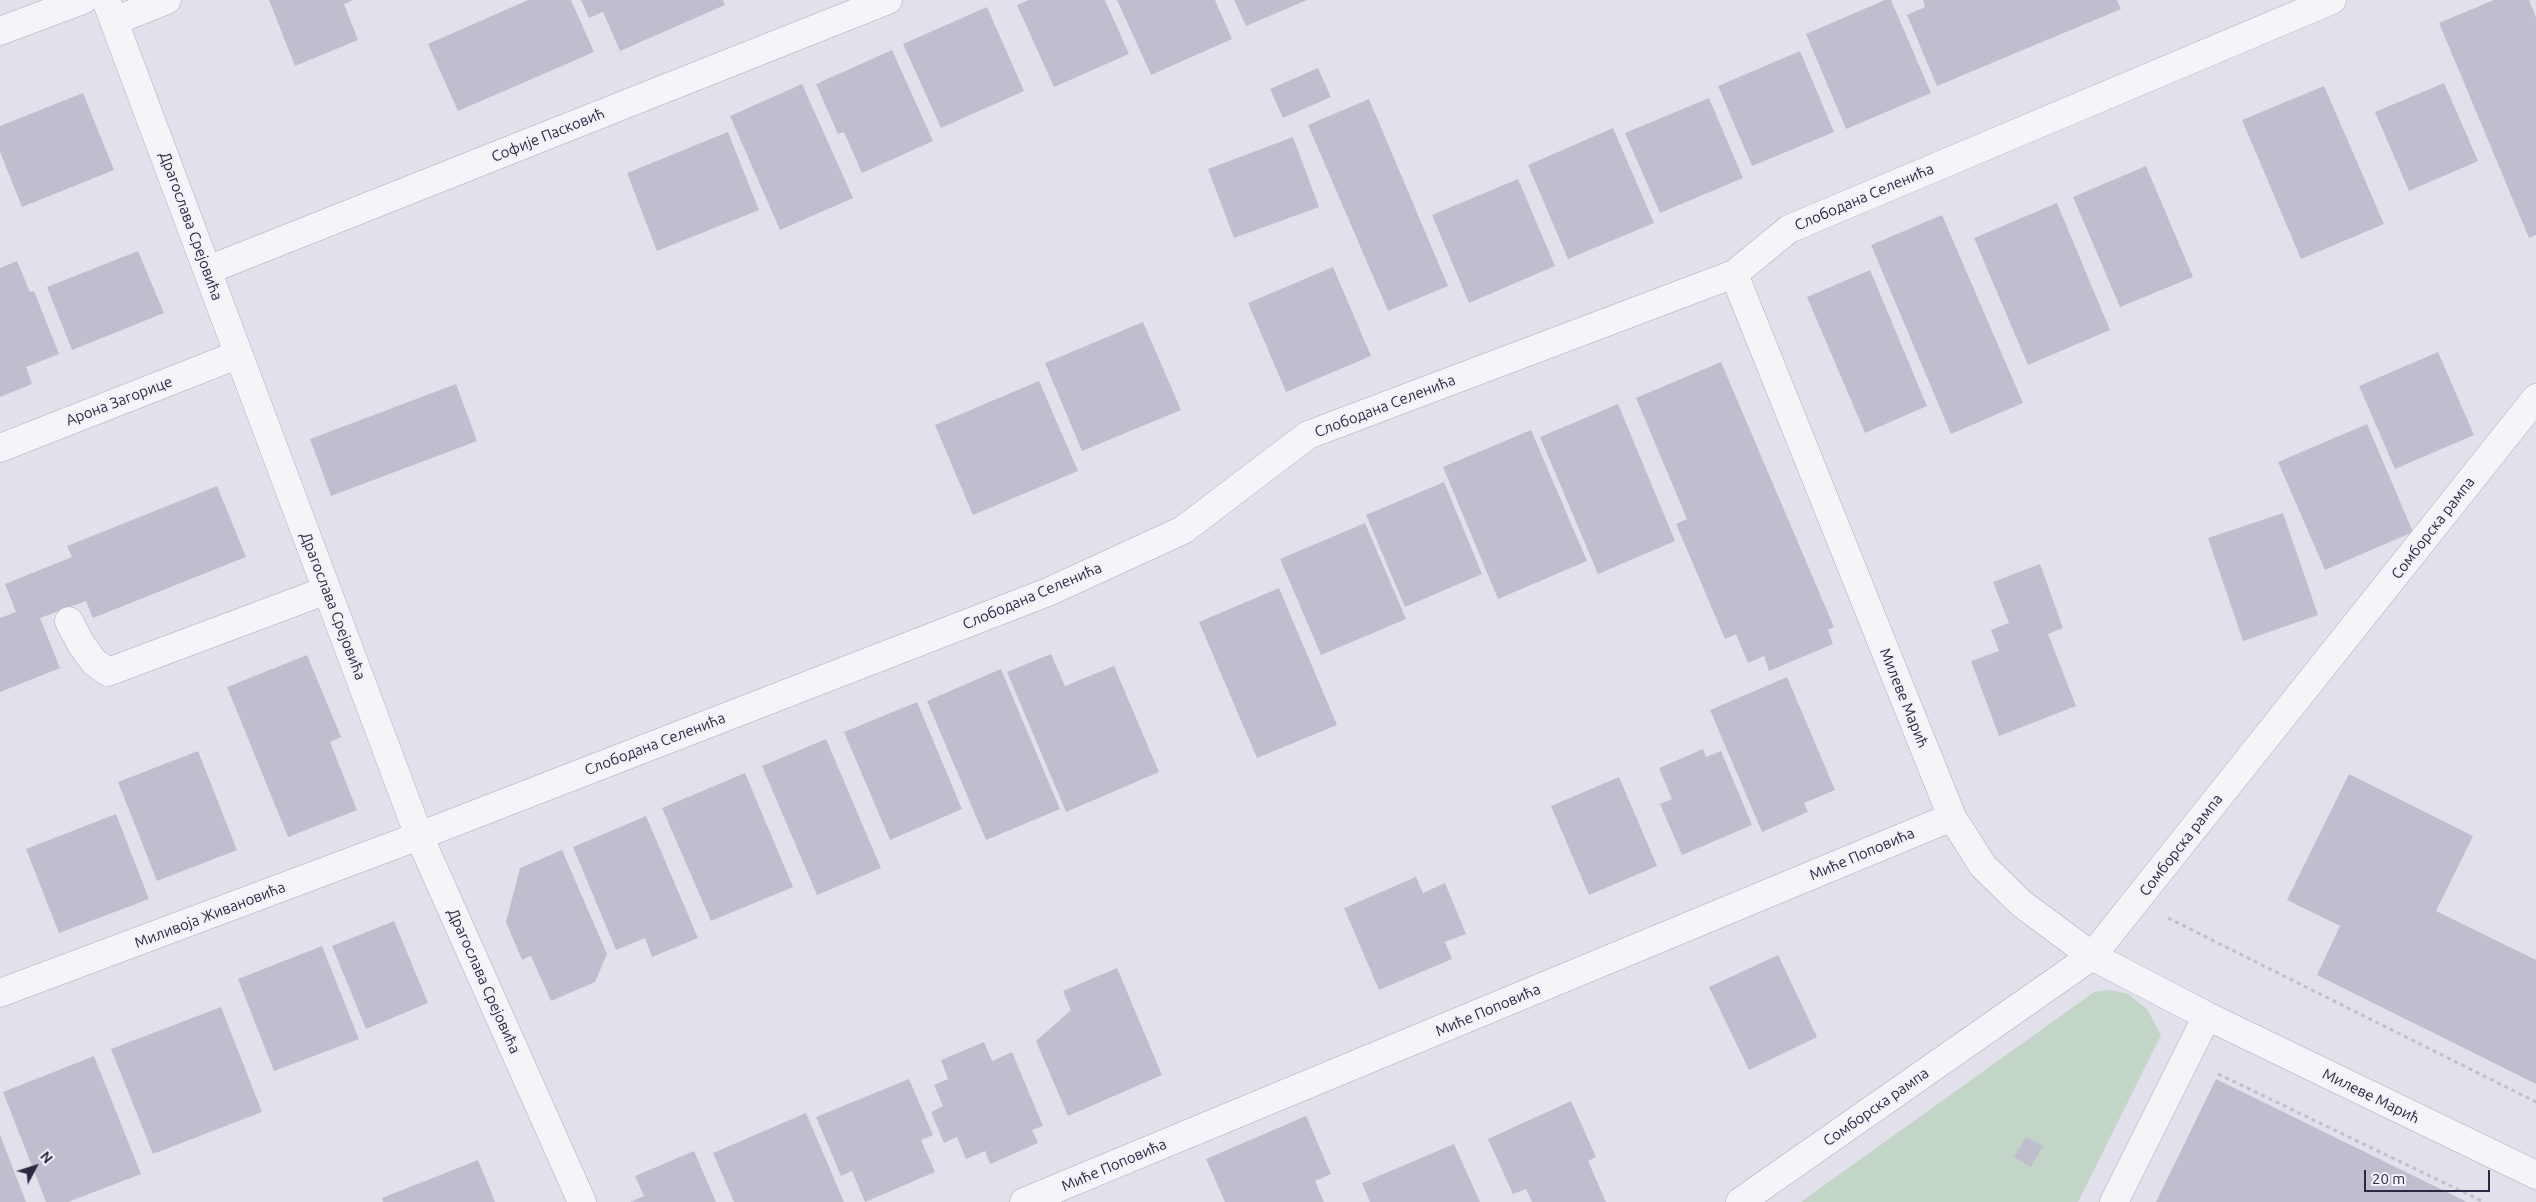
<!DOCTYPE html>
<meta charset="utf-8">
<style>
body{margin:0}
#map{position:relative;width:2536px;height:1202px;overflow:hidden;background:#e2e1eb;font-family:Ubuntu,sans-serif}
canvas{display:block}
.north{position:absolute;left:10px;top:1142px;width:50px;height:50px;-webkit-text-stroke:4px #f2f1f8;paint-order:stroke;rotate:50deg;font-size:14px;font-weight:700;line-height:20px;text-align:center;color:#2c2843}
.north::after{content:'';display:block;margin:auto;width:18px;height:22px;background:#2c2843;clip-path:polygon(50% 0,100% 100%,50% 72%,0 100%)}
.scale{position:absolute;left:2364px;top:1170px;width:126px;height:22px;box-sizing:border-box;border:2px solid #2c2843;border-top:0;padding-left:6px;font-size:15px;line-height:18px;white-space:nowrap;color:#2c2843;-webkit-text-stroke:4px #f2f1f8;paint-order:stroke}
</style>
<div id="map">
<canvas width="2536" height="1202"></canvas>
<div class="north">N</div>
<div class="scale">20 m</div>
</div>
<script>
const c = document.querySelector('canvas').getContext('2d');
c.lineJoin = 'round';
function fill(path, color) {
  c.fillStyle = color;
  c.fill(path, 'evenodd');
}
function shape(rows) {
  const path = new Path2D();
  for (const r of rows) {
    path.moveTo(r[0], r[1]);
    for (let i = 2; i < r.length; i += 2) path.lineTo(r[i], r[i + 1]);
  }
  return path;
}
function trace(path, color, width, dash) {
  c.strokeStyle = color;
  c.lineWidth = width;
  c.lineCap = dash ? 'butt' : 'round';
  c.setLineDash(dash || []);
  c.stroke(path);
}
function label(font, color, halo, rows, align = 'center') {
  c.font = font + ' Ubuntu,sans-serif';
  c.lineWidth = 4;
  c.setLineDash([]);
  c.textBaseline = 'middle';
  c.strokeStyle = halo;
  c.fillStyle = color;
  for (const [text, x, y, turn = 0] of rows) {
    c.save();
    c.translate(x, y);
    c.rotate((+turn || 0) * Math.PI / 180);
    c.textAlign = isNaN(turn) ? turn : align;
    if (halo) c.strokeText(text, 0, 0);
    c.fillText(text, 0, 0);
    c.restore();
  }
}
fill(shape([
 [2111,990,2128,994,2147,1009,2161,1035,2078,1202,1801,1202,2094,992]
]), '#c2d5c7');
fill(shape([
 [269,0,353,0,344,4,358,40,295,66],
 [528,0,571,0,594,52,458,111,428,44],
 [581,0,723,0,725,5,620,51,603,12,589,18],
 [1029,0,1105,0,1129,54,1054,87,1017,5],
 [1117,0,1215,0,1232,39,1151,75],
 [1234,0,1307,0,1246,26],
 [1885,0,1891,0,1931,93,1846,129,1806,34],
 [1923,0,2117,0,2121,9,1937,86,1907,15,1925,7],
 [2494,0,2529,0,2536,17,2536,235,2529,238,2439,23],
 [987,7,1024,91,941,128,903,44],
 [892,50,933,141,862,173,844,132,838,134,816,84],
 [1800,51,1834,132,1752,166,1718,86],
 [1318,68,1331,97,1283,118,1270,89],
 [2444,83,2478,161,2409,191,2375,112],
 [802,84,853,198,780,230,730,116],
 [2324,86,2384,224,2301,259,2242,120],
 [83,93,114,170,22,207,0,152,0,126],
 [1709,98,1743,178,1660,213,1625,133],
 [1369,99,1448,286,1388,311,1308,125],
 [1613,128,1654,223,1568,259,1528,165],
 [728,132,759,210,657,251,627,173],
 [1293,137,1319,207,1234,238,1208,169],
 [2146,166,2193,277,2120,307,2073,197],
 [1518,179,1555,266,1469,303,1432,215],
 [2057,203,2110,330,2028,365,1974,238],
 [1942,215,2023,403,1951,434,1871,245],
 [138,251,164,313,72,350,47,287],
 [17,261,30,292,34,291,59,354,26,367,32,384,0,397,0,268],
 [1333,267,1371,356,1286,392,1248,303],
 [1870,270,1927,406,1865,433,1807,297],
 [1143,322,1181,410,1082,451,1045,363],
 [2438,352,2474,435,2395,469,2359,386],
 [1721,362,1834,627,1828,630,1833,644,1769,671,1764,656,1748,663,1736,634,1725,639,1676,524,1687,519,1636,398],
 [1039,381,1078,471,973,515,935,425],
 [456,384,477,441,331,496,310,439],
 [1618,404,1675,541,1598,574,1540,437],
 [2367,424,2413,532,2325,570,2278,462],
 [1531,430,1587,561,1498,599,1443,467],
 [1444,482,1482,574,1405,607,1366,515],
 [217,486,246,557,93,618,86,601,40,618,60,668,0,692,0,618,16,612,5,584,72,557,67,546],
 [2283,513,2318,615,2243,641,2208,538],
 [1365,523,1406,619,1321,655,1280,559],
 [2040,564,2063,628,2048,634,2076,706,1999,736,1971,661,1999,651,1991,630,2009,623,1993,582],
 [1279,588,1337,725,1257,758,1199,622],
 [1051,654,1065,686,1114,666,1159,772,1066,812,1007,672],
 [307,655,341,737,330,742,357,810,288,837,227,687],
 [1001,669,1060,809,986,840,927,701],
 [1787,677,1835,790,1804,803,1808,812,1762,832,1710,710],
 [917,702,962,809,890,840,844,732],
 [826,739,881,868,817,895,762,766],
 [1703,749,1706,757,1721,751,1752,825,1682,855,1660,804,1672,799,1659,768],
 [198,751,237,850,157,881,118,782],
 [745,773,793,887,711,921,662,808],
 [2349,774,2473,836,2436,911,2536,960,2536,1084,2317,975,2340,926,2287,900],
 [1619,777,1657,866,1589,895,1551,806],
 [116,814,149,899,59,933,26,849],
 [646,816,698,938,652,957,645,938,616,950,573,847],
 [562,850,607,954,595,982,551,1001,531,956,522,960,506,922,520,868],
 [1416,877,1423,893,1445,883,1466,934,1445,942,1452,959,1379,990,1344,908],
 [394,921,428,1003,366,1029,332,946],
 [322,946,359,1039,274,1071,238,979],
 [1778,955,1817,1037,1749,1070,1709,987],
 [1117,968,1162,1075,1068,1116,1036,1041,1071,1010,1063,991],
 [221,1007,262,1112,153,1154,111,1049],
 [984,1042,992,1061,1012,1052,1043,1126,1032,1130,1038,1143,990,1164,985,1151,966,1159,957,1137,944,1143,931,1112,943,1106,934,1085,948,1079,941,1060],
 [94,1056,141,1174,68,1202,46,1202,3,1092],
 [909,1079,933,1135,921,1140,935,1172,865,1202,852,1171,841,1176,816,1117],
 [2216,1079,2467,1202,2156,1202],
 [1571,1101,1596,1157,1588,1161,1606,1202,1532,1202,1526,1189,1513,1194,1488,1139],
 [806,1113,844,1202,734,1202,713,1153],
 [1306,1116,1331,1174,1315,1181,1324,1202,1225,1202,1206,1159],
 [0,1135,26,1202,0,1202],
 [2026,1137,2043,1146,2031,1167,2014,1157],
 [1454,1144,1480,1202,1370,1202,1362,1183],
 [694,1151,716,1202,630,1202,644,1196,635,1176],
 [478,1160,495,1202,383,1202,382,1198]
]), '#c0bece');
const minor = shape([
 [106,0,419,836,582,1202],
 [114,21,167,0],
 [0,31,83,0],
 [208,270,888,0],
 [1734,274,1952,817,1983,866,2022,904,2092,956,2207,1016,2536,1175],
 [0,448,237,355],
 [69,621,81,644,94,662,108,672,327,590],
 [0,993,419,836,1048,592,1183,530,1308,435,1734,274,1789,229,2332,0],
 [1024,1202,1952,817],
 [1740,1202,2092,956,2536,398],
 [2114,1202,2207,1016]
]);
trace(minor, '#abaab9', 29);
trace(shape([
 [2168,918,2536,1102],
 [2218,1074,2484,1202]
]), '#c1bfca', 3, [4, 4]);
trace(minor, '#f5f4f9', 28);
label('15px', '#2c2843', '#f2f1f8', [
 ["Софије Пасковић",548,135,-22],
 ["Слободана Селенића",1864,197,-23],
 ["Драгослава Срејовића",191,226,70],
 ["Арона Загорице",119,401,-21],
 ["Слободана Селенића",1385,406,-21],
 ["Сомборска рампа",2433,528,-52],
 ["Слободана Селенића",1032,596,-23],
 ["Драгослава Срејовића",333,606,69],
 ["Милеве Марић",1904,698,68],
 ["Слободана Селенића",655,744,-21],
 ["Сомборска рампа",2181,845,-52],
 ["Миће Поповића",1862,854,-23],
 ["Миливоја Живановића",210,915,-21],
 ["Драгослава Срејовића",484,981,66],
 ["Миће Поповића",1488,1010,-23],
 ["Милеве Марић",2371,1096,26],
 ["Сомборска рампа",1876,1107,-35],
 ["Миће Поповића",1114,1165,-23]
]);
</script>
